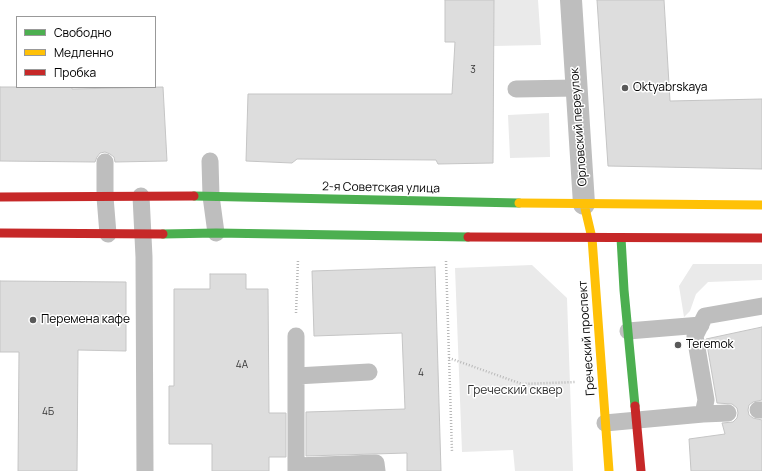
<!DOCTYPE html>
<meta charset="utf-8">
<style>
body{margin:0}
#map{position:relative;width:762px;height:471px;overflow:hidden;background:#fff;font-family:Manrope,sans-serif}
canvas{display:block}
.legend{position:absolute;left:16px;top:16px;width:140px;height:72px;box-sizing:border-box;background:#fff;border:1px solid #999;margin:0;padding:5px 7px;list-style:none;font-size:12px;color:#000}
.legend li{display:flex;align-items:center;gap:8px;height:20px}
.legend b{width:20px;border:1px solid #999}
</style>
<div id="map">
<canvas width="762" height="471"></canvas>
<ul class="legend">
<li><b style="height:5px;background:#4caf50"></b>Свободно</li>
<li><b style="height:5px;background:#ffc107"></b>Медленно</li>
<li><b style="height:5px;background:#c62828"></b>Пробка</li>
</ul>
</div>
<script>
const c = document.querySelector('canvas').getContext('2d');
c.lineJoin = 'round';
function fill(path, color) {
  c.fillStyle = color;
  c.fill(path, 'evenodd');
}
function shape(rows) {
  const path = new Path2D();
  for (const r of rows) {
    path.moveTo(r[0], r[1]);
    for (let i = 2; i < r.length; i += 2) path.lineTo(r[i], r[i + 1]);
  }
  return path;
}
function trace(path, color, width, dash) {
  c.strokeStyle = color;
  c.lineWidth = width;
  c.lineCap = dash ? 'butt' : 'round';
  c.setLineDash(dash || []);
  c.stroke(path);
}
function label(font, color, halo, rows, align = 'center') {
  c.font = font + ' Manrope,sans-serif';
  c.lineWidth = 3;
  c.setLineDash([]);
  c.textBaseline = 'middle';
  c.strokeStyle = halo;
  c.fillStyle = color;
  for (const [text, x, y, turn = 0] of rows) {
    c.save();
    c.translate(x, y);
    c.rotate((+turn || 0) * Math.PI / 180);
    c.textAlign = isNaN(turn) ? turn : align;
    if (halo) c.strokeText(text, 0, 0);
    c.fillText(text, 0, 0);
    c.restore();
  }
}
fill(shape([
 [494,0,538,0,541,45,494,46],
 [549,113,550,157,510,158,508,115],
 [693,264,762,264,762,280,708,282,696,294,690,311,684,317,679,286],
 [532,265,567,298,573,471,515,471,513,450,462,452,455,268]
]), '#eaeaea');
const building = shape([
 [445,0,494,0,493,163,438,164,436,160,297,159,292,163,246,161,248,94,452,94,455,42,445,42,445,0],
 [597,0,664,0,670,101,762,99,762,169,608,166,597,0],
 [0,87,72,87,72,89,163,87,167,161,115,162,114,157,110,154,105,152,100,153,97,157,95,162,0,161,0,87],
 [435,267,441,471,407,471,407,453,306,456,306,412,405,409,402,333,314,336,312,271,435,267],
 [210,274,246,274,246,289,268,289,269,413,286,413,286,457,269,457,269,471,212,471,212,444,169,444,169,386,174,386,174,289,210,289,210,274],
 [0,281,126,282,126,351,78,350,77,471,18,471,19,352,0,352,0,281],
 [762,327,762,400,753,402,749,405,748,410,749,415,753,418,762,420,762,471,691,471,689,439,725,434,722,423,733,422,737,418,738,413,737,408,732,404,717,403,706,339,762,327]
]);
fill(building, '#ddd');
trace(building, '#c5c5c5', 1);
trace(shape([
 [446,261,452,452],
 [296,313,298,260],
 [449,358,522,384,576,382]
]), '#b8b8b8', 2.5, [1, 2]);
trace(shape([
 [516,89,577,88],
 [210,161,211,196,216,233],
 [105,162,105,197,108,234],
 [141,196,144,257,145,471],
 [628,331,701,325],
 [296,376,296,336],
 [758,410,762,410],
 [703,414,728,413],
 [605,423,703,414,706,400,695,336,705,316,762,306],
 [296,466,376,463,377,471],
 [296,471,296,376,369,372]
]), '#bebebe', 17);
trace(shape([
 [571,0,584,204]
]), '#bebebe', 22);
trace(shape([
 [194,196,519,203],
 [163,234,216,233,468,237],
 [621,238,624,290,635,406]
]), '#4caf50', 9);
trace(shape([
 [519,203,762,205],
 [584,204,592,238,609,471]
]), '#ffc107', 9);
trace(shape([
 [0,197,194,196],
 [0,233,163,234],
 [468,237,762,238],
 [635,406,641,471]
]), '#c62828', 9);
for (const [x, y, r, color] of [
 [625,88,4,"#595959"],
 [33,320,4,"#595959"],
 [678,345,4,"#595959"]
]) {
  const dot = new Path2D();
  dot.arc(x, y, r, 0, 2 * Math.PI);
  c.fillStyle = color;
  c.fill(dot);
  trace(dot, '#fff', 1.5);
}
label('10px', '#373737', null, [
 ["3",473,70],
 ["4А",242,365],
 ["4",421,373],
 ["4Б",48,412]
]);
label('12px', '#000', '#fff', [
 ["Oktyabrskaya",633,88],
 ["Перемена кафе",41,320],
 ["Teremok",686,345]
], 'left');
label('12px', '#000', '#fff', [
 ["Орловский переулок",579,127,-94],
 ["2-я Советская улица",381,188,1],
 ["Греческий проспект",587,338,-94]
]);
label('12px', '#303030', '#fff', [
 ["Греческий сквер",515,391]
]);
</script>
